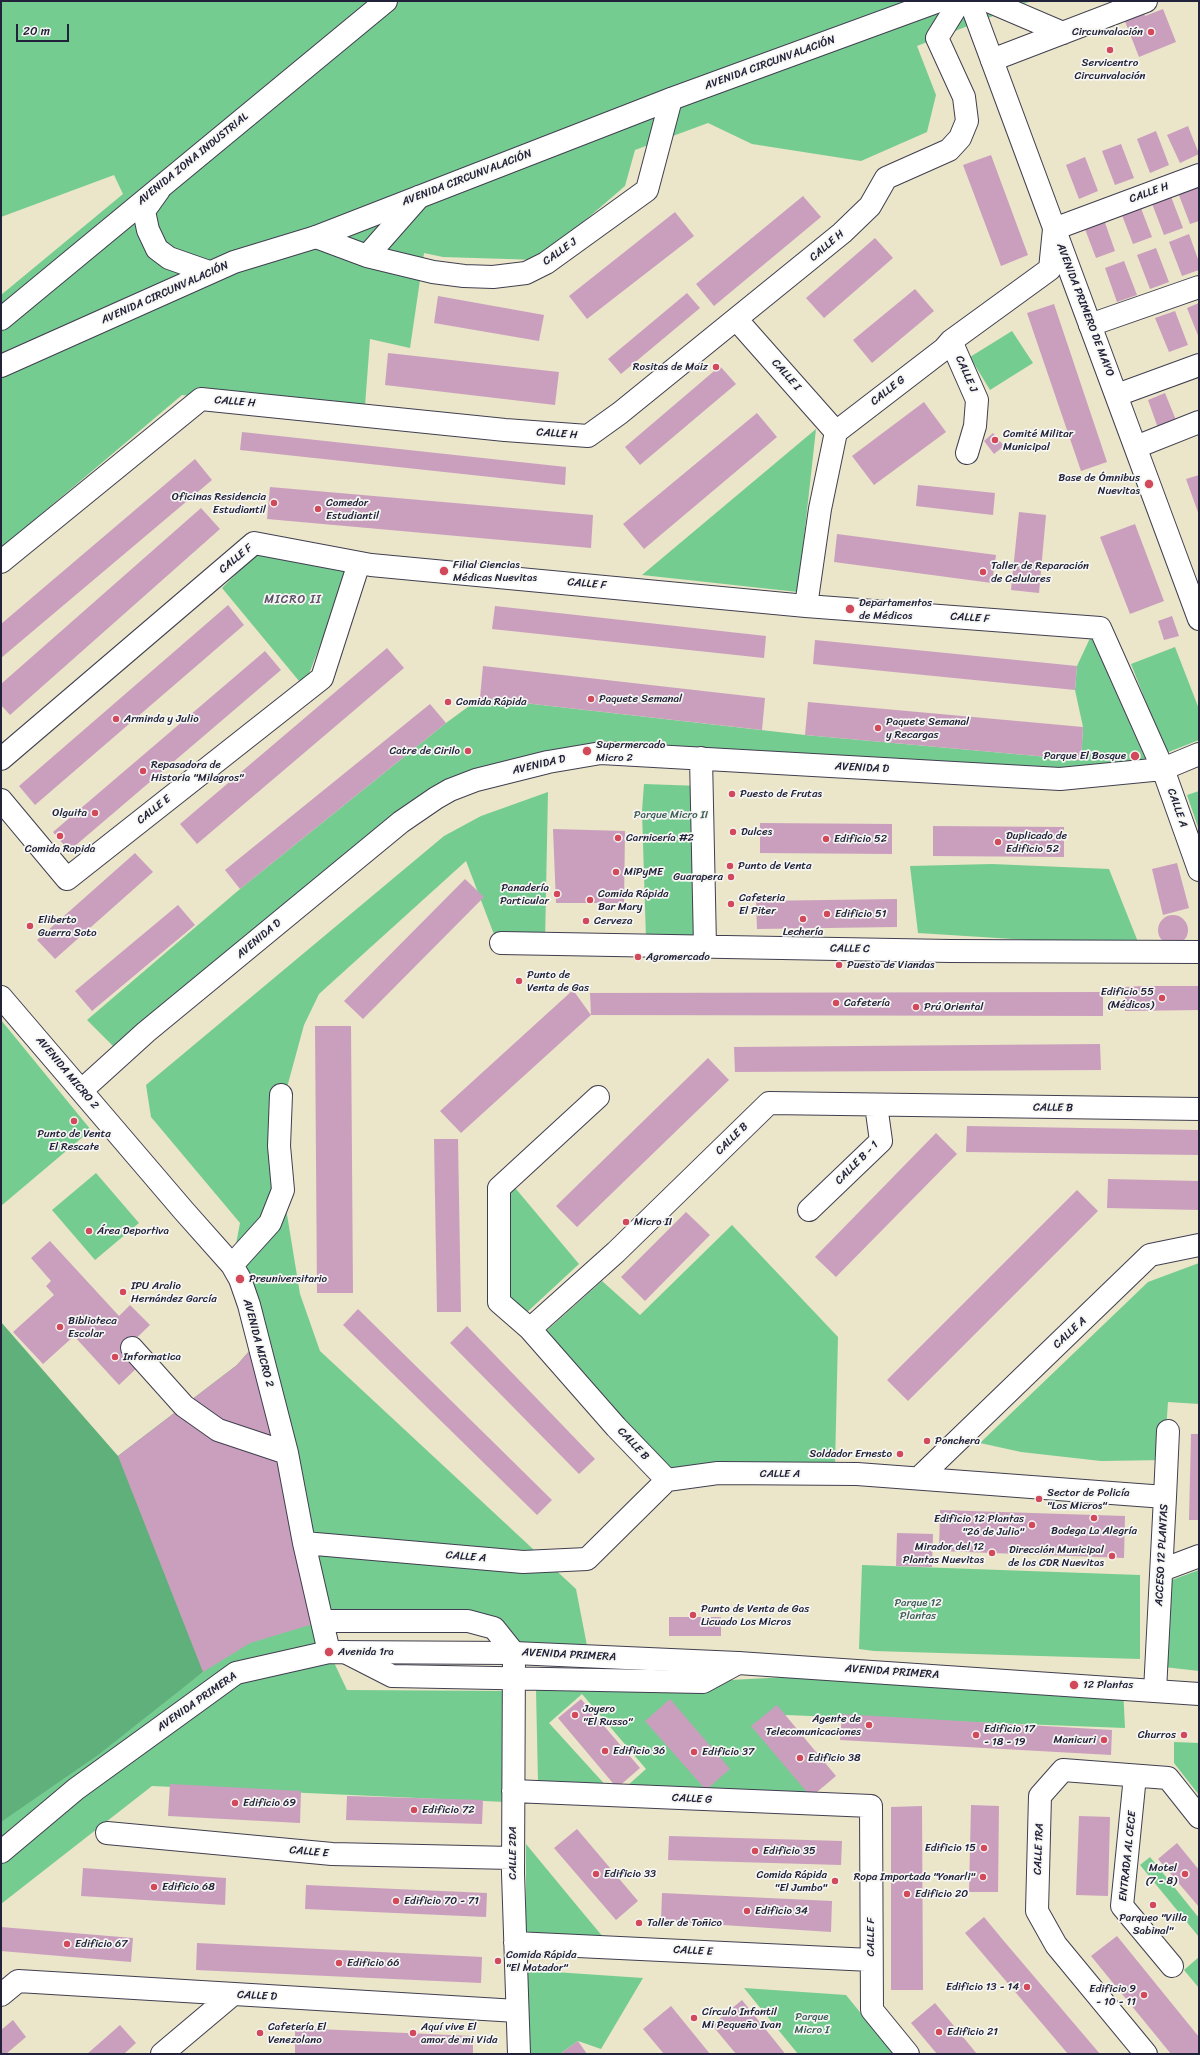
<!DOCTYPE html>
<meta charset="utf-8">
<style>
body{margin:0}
#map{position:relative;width:1200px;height:2055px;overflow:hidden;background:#ebe5c9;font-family:Sriracha,sans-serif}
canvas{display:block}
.frame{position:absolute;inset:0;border:2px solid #22223b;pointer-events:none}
.scale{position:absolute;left:16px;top:24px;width:53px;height:18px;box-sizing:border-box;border:2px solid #22223b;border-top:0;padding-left:5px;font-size:12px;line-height:14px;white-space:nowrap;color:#22223b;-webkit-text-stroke:3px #f6f6f2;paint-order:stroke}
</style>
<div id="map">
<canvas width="1200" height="2055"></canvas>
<div class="frame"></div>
<div class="scale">20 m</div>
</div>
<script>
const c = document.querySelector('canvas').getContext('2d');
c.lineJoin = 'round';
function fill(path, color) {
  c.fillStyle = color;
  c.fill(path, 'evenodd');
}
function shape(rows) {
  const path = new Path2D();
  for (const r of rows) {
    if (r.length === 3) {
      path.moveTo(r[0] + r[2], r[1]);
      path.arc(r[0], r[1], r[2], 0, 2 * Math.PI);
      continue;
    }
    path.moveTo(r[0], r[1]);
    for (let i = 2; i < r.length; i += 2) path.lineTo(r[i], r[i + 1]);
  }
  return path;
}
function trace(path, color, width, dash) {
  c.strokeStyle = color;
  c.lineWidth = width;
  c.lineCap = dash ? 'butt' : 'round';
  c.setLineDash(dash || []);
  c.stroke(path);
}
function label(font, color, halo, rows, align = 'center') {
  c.font = font + ' Sriracha,sans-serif';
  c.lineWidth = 3.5;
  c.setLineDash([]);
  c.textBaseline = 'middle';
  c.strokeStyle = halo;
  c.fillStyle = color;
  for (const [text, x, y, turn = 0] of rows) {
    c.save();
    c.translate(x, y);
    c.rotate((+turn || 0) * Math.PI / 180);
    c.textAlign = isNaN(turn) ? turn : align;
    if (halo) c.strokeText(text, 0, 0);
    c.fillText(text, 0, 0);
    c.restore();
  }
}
fill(shape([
 [1,1,1031,1,917,46,936,95,927,132,861,161,752,144,708,123,635,150,625,186,539,260,443,257,424,253,410,348,370,339,365,406,314,410,182,395,1,548,1,295,123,194,114,175,1,217],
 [1012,331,1033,363,990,390,970,357],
 [816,429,798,592,642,575],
 [256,554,349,570,304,687,222,588],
 [1091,636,1146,760,1081,773,600,747,455,783,119,1052,87,1020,240,889,446,723,480,698,805,735,1081,760,1083,727,1075,690,1077,666],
 [1175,647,1199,709,1199,740,1166,753,1131,664],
 [644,784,701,786,697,937,646,939,642,811],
 [1199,791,1199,830,1187,795],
 [548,792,545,942,495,937,466,861,483,854,466,861,319,994,304,1025,280,1113,283,1190,300,1294,320,1351,576,1589,589,1656,514,1653,494,1628,323,1621,329,1652,347,1690,507,1691,506,1802,152,1786,1,1904,1,1821,203,1672,250,1643,323,1621,232,1265,240,1223,151,1117,146,1085,444,836,481,816],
 [992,864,1109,869,1140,947,918,933,910,866],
 [1,1020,91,1130,1,1206],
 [96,1173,139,1223,95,1260,52,1210],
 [511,1183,579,1264,525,1314,506,1298,505,1189],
 [732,1225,838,1337,835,1465,665,1472,543,1334,602,1281,640,1315],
 [1199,1263,1199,1404,1168,1402,1164,1460,1101,1461,1021,1452,980,1443,1148,1282],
 [862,1565,1140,1575,1140,1659,874,1651,859,1649],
 [1199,1570,1199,1671,1164,1667,1169,1581],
 [788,1677,1123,1687,1125,1728,785,1715,815,1798,627,1786,646,1769,582,1694,549,1723,609,1789,538,1781,536,1690],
 [1174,1742,1199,1743,1199,1795,1174,1763],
 [526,1844,583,1913,604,1938,526,1934],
 [1150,1857,1199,1918,1199,1937,1140,1865],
 [1199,1957,1199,1988,1184,1970],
 [525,1970,643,1978,601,2049,578,2041,560,2054,526,2054],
 [744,1988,846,1995,894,2054,798,2054]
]), '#75cc91');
fill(shape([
 [1,1322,118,1456,237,1365,258,1341,323,1621,250,1643,203,1672,98,1755,1,1822]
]), '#60b07b');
fill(shape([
 [1117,1,1139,1,1145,16,1163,9,1176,42,1139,57],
 [1188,126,1199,154,1180,163,1167,135],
 [1156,131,1169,165,1150,173,1137,139],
 [1121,144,1134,178,1115,185,1102,151],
 [991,155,1028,255,1001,266,963,165],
 [1085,157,1098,191,1079,199,1066,165],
 [1196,183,1199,190,1199,221,1190,224,1177,190],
 [1170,194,1183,228,1164,235,1151,201],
 [803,196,821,217,714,306,696,284],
 [1139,203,1152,237,1133,244,1120,210],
 [675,212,694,236,587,319,569,296],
 [1103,217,1115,251,1096,258,1083,224],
 [1189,234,1199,262,1199,270,1182,276,1169,242],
 [875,238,893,258,824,318,806,298],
 [1156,248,1169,282,1150,289,1137,255],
 [1124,261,1137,295,1117,302,1105,268],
 [915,289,934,311,872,363,853,340],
 [687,293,700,308,621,374,608,359],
 [438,296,544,315,539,341,434,323],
 [1199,303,1199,338,1187,308],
 [1054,304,1107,462,1081,471,1027,313],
 [1175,311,1188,345,1169,352,1155,318],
 [388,353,559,372,555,405,385,385],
 [720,366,736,384,640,465,625,447],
 [1165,393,1176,420,1158,428,1148,400],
 [924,402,946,432,874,485,852,456],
 [757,413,777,437,644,549,623,524],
 [242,432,566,467,565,485,240,450],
 [993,433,1004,446,994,454,984,441],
 [195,459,212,480,1,658,1,624],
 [1199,475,1199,515,1186,479],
 [918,485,995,493,993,515,916,506],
 [270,487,593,515,591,548,267,519],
 [201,508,220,529,10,715,1,705,1,684],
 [1019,512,1046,515,1039,593,1011,590],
 [1135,524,1164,601,1130,614,1100,537],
 [837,534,996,555,992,583,834,562],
 [228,605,244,625,35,805,19,786],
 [495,606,766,636,764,658,492,629],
 [1172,616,1179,636,1164,640,1158,621],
 [815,640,1077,666,1075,690,813,664],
 [387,648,404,668,197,844,180,824],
 [265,651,281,670,69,851,53,832],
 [483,666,765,698,762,730,480,698],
 [808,702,1083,727,1081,760,805,735],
 [430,704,446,723,240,889,225,870],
 [760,823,892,824,892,854,760,853],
 [933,826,1064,827,1064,857,933,856],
 [553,829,625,831,624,903,556,903],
 [135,853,153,872,55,959,37,940],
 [1177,863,1189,908,1163,915,1152,869],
 [465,879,484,897,363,1019,344,1001],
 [897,899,897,927,757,929,756,901],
 [178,905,195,925,92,1011,75,991],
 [1173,930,15],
 [1142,986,1199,986,1199,1010,1125,1011,1125,987],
 [573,990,591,1015,461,1133,440,1111],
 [1103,992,1103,1016,591,1015,590,993],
 [315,1026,351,1026,353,1293,317,1293],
 [1100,1044,1101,1070,735,1072,734,1047],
 [708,1058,729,1080,577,1227,556,1206],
 [967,1126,1199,1130,1199,1155,966,1152],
 [936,1133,957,1154,836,1277,815,1257],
 [434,1139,458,1139,461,1312,437,1312],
 [1108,1179,1199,1181,1199,1210,1107,1208],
 [1077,1190,1098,1211,908,1401,887,1380],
 [686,1212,710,1235,645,1301,621,1277],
 [50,1241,119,1316,130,1305,150,1325,124,1350,139,1366,119,1385,74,1336,43,1364,13,1332,54,1295,46,1286,51,1281,31,1258],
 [358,1309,552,1500,537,1515,343,1325],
 [467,1326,595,1459,579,1474,450,1343],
 [258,1341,323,1621,250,1643,203,1672,118,1456,237,1365],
 [1191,1434,1199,1434,1199,1520,1189,1520],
 [940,1510,1125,1516,1124,1558,939,1551],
 [897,1533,933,1534,932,1567,896,1566],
 [669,1617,721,1617,721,1636,669,1636],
 [581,1699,640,1768,617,1788,558,1718],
 [670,1699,730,1769,706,1790,645,1721],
 [777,1705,836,1776,811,1797,751,1726],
 [842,1714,1112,1730,1111,1755,840,1740],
 [170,1784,301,1791,300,1823,168,1816],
 [347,1796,483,1800,482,1824,346,1820],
 [971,1805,999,1806,998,1892,969,1892],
 [922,1806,923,1990,891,1990,891,1807],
 [1079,1816,1110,1817,1108,1896,1076,1895],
 [577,1829,638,1901,616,1920,554,1848],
 [669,1836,842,1841,841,1865,668,1860],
 [1177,1843,1199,1870,1199,1907,1158,1859],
 [83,1868,226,1878,225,1905,81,1896],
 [306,1885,487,1893,486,1917,305,1909],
 [662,1893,832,1901,831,1932,661,1921],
 [984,1917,1003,1940,1100,2054,1068,2054,965,1933],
 [1,1927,133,1938,131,1962,1,1951],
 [1117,1936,1199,2037,1199,2054,1171,2054,1091,1956],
 [197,1943,482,1957,481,1983,196,1970],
 [742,2000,783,2051,785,2054,736,2054,712,2025],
 [935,2003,977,2054,937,2054,911,2023],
 [671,2006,710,2054,664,2054,643,2029],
 [13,2020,26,2037,6,2054,1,2054,1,2030],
 [120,2025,136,2043,125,2053,87,2054],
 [295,2028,473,2036,473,2054,295,2054],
 [578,2041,587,2054,560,2054]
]), '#ca9fbe');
const minor = shape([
 [988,1,1063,33],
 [992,60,1146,1],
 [159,190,144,211,148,230,157,249,169,258,209,272],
 [316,237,367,256,433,272,464,276,493,277,526,273,546,263,647,190,671,99],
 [367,256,419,197],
 [736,319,836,432],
 [1090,325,1199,287],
 [951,341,977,400,975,426,967,453],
 [1117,395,1199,365],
 [1136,447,1199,422],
 [1,562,201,399,505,430,588,436,620,413,842,233,870,206,886,178,949,150,960,138,967,121,964,97,937,38,960,1],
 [806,606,820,509,836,432,944,349,951,341,1050,269,1054,229,1199,175],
 [701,758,705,946],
 [1,759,254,543,371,565,806,606,1100,628,1163,769,1199,870],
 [1,800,67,879,322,678,359,563],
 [501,943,950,951,1199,952],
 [1,997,184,1211,232,1265,240,1279,249,1305,287,1453,304,1543,329,1652],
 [82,1090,146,1032,401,822,436,798,450,790,476,780,548,762,601,753,1060,779,1163,769,1199,754],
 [598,1097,499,1188,499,1302,530,1329,616,1427,667,1480],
 [809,1210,881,1141,876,1105],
 [232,1265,270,1223,283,1190,279,1146,281,1095],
 [530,1329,616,1252,769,1103,1199,1109],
 [132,1348,184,1406,218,1430,287,1453],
 [920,1477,1150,1255,1199,1245],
 [1165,1497,1168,1431],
 [304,1543,523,1562,587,1559,667,1480,718,1473,857,1474,1165,1497,1155,1691],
 [1162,1570,1199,1556],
 [323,1621,468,1621,494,1628,514,1653,513,1873,519,2054],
 [345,1652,392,1676,703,1682,738,1663],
 [1135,1776,1122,1906,1172,1966],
 [513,1791,871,1806,872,2010,908,2054],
 [107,1833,332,1854,512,1858],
 [515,1943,871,1960],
 [1,1995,18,1981,517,2011],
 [162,2054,232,1995],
 [1146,2054,1056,1945,1037,1911,1040,1796,1063,1770,1168,1778,1199,1817]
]);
const major = shape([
 [970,1,1199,619],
 [1,319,386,1],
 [1,1852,76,1789,236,1673,329,1652,514,1653,738,1663,1199,1694]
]);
const highway = shape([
 [1,366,234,262,316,237,671,99,939,1]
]);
trace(minor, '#403f50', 24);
trace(major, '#403f50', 24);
trace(highway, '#403f50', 24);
trace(minor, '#fff', 22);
trace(major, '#fff', 22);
trace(highway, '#fff', 22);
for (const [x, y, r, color] of [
 [1151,32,4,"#d1495b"],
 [1110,50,4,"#d1495b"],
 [716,367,4,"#d1495b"],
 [995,440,4,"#d1495b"],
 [1149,484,5,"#d1495b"],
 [274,503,4,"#d1495b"],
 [318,509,4,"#d1495b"],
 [444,571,5,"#d1495b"],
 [983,572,4,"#d1495b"],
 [850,609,5,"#d1495b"],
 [591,699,4,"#d1495b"],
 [448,702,4,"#d1495b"],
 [116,719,4,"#d1495b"],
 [878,728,4,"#d1495b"],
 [468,751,4,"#d1495b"],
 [587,751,5,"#d1495b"],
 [1135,756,5,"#d1495b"],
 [143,771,4,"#d1495b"],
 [732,794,4,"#d1495b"],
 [95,813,4,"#d1495b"],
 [733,832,4,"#d1495b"],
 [60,836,4,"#d1495b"],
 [618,838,4,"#d1495b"],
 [826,839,4,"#d1495b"],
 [998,842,4,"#d1495b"],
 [730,866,4,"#d1495b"],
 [616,872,4,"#d1495b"],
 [731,877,4,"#d1495b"],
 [557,894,4,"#d1495b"],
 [590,900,4,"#d1495b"],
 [731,904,4,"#d1495b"],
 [827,914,4,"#d1495b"],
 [803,919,4,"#d1495b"],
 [586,921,4,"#d1495b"],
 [30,926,4,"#d1495b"],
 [638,957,4,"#d1495b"],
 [839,965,4,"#d1495b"],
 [519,981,4,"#d1495b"],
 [1162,998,4,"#d1495b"],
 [836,1003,4,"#d1495b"],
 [916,1007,4,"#d1495b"],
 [74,1121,4,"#d1495b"],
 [626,1222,4,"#d1495b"],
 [89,1231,4,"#d1495b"],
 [240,1279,5,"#d1495b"],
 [123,1292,4,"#d1495b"],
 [60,1327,4,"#d1495b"],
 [115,1357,4,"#d1495b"],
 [927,1441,4,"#d1495b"],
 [900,1454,4,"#d1495b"],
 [1039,1499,4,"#d1495b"],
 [1094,1518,4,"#d1495b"],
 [1032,1525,4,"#d1495b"],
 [992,1553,4,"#d1495b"],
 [1112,1556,4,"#d1495b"],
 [693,1615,4,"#d1495b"],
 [329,1652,5,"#d1495b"],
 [1074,1685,5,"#d1495b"],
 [575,1715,4,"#d1495b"],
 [869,1725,4,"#d1495b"],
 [976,1735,4,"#d1495b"],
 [1184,1735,4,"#d1495b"],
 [1104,1740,4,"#d1495b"],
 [605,1751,4,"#d1495b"],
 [694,1752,4,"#d1495b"],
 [800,1758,4,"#d1495b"],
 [235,1803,4,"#d1495b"],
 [414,1810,4,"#d1495b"],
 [984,1848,4,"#d1495b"],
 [755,1851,4,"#d1495b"],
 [596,1874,4,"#d1495b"],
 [1185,1874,4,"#d1495b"],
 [983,1877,4,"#d1495b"],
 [835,1881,4,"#d1495b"],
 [154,1887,4,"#d1495b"],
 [907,1894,4,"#d1495b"],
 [396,1901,4,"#d1495b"],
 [1153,1905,4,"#d1495b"],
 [747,1911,4,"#d1495b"],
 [639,1923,4,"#d1495b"],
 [67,1944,4,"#d1495b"],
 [498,1961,4,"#d1495b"],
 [339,1963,4,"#d1495b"],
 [1027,1987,4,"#d1495b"],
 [1144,1995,4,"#d1495b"],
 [694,2018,4,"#d1495b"],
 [939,2032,4,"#d1495b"],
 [260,2033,4,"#d1495b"],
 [413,2033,4,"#d1495b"]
]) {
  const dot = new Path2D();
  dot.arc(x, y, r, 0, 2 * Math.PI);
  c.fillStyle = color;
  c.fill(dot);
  trace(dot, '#f6f6f2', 1.5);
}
label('11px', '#22223b', '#f6f6f2', [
 ["Circunvalación",1143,32,"right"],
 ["Servicentro",1110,63,"center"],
 ["Circunvalación",1110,76,"center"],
 ["Rositas de Maiz",708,367,"right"],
 ["Comité Militar",1003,434],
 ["Municipal",1003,447],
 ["Base de Ómnibus",1140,478,"right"],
 ["Nuevitas",1140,491,"right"],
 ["Oficinas Residencia",266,497,"right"],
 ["Estudiantil",266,510,"right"],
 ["Comedor",326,503],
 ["Estudiantil",326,516],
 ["Filial Ciencias",453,565],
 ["Médicas Nuevitas",453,578],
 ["Taller de Reparación",991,566],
 ["de Celulares",991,579],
 ["Departamentos",859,603],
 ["de Médicos",859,616],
 ["Paquete Semanal",599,699],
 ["Comida Rápida",456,702],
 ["Arminda y Julio",124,719],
 ["Paquete Semanal",886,722],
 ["y Recargas",886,735],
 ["Supermercado",596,745],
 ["Micro 2",596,758],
 ["Catre de Cirilo",460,751,"right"],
 ["Parque El Bosque",1126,756,"right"],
 ["Repasadora de",151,765],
 ["Historia \"Milagros\"",151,778],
 ["Puesto de Frutas",740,794],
 ["Olguita",87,813,"right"],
 ["Dulces",741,832],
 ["Duplicado de",1006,836],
 ["Edificio 52",1006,849],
 ["Carnicería #2",626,838],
 ["Edificio 52",834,839],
 ["Comida Rapida",60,849,"center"],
 ["Punto de Venta",738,866],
 ["MiPyME",624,872],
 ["Guarapera",723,877,"right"],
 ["Panadería",549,888,"right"],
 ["Particular",549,901,"right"],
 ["Comida Rápida",598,894],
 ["Bar Mary",598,907],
 ["Cafeteria",739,898],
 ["El Piter",739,911],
 ["Edificio 51",835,914],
 ["Eliberto",38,920],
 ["Guerra Soto",38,933],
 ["Cerveza",594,921],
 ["Lechería",803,932,"center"],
 ["Agromercado",646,957],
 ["Puesto de Viandas",847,965],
 ["Punto de",527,975],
 ["Venta de Gas",527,988],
 ["Edificio 55",1154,992,"right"],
 ["(Médicos)",1154,1005,"right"],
 ["Cafetería",844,1003],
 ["Prú Oriental",924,1007],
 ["Punto de Venta",74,1134,"center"],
 ["El Rescate",74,1147,"center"],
 ["Micro II",634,1222],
 ["Área Deportiva",97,1231],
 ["Preuniversitario",249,1279],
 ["IPU Aralio",131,1286],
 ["Hernández García",131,1299],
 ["Biblioteca",68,1321],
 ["Escolar",68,1334],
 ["Informatica",123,1357],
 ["Ponchera",935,1441],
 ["Soldador Ernesto",892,1454,"right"],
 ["Sector de Policía",1047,1493],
 ["\"Los Micros\"",1047,1506],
 ["Edificio 12 Plantas",1024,1519,"right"],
 ["\"26 de Julio\"",1024,1532,"right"],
 ["Bodega La Alegría",1094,1531,"center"],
 ["Mirador del 12",984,1547,"right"],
 ["Plantas Nuevitas",984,1560,"right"],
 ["Dirección Municipal",1104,1550,"right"],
 ["de los CDR Nuevitas",1104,1563,"right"],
 ["Punto de Venta de Gas",701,1609],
 ["Licuado Los Micros",701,1622],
 ["Avenida 1ra",338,1652],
 ["12 Plantas",1083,1685],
 ["Joyero",583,1709],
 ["\"El Russo\"",583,1722],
 ["Agente de",861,1719,"right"],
 ["Telecomunicaciones",861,1732,"right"],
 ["Edificio 17",984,1729],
 ["- 18 - 19",984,1742],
 ["Churros",1176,1735,"right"],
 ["Manicuri",1096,1740,"right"],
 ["Edificio 36",613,1751],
 ["Edificio 37",702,1752],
 ["Edificio 38",808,1758],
 ["Edificio 69",243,1803],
 ["Edificio 72",422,1810],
 ["Edificio 15",976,1848,"right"],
 ["Edificio 35",763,1851],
 ["Motel",1177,1868,"right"],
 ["(7 - 8)",1177,1881,"right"],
 ["Edificio 33",604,1874],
 ["Comida Rápida",827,1875,"right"],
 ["\"El Jumbo\"",827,1888,"right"],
 ["Ropa Importada \"Yonarli\"",975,1877,"right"],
 ["Edificio 68",162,1887],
 ["Edificio 20",915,1894],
 ["Edificio 70 - 71",404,1901],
 ["Edificio 34",755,1911],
 ["Parqueo \"Villa",1153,1918,"center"],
 ["Sabinal\"",1153,1931,"center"],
 ["Taller de Toñico",647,1923],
 ["Edificio 67",75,1944],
 ["Comida Rápida",506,1955],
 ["\"El Matador\"",506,1968],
 ["Edificio 66",347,1963],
 ["Edificio 13 - 14",1019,1987,"right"],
 ["Edificio 9",1136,1989,"right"],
 ["- 10 - 11",1136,2002,"right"],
 ["Círculo Infantil",702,2012],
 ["Mi Pequeño Ivan",702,2025],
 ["Cafetería El",268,2027],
 ["Venezolano",268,2040],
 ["Aquí vive El",421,2027],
 ["amor de mi Vida",421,2040],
 ["Edificio 21",947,2032]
], 'left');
label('11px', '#22223b', '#f6f6f2', [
 ["AVENIDA CIRCUNVALACIÓN",770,63,-20],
 ["AVENIDA ZONA INDUSTRIAL",193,159,-39],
 ["AVENIDA CIRCUNVALACIÓN",467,178,-21],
 ["CALLE H",1149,193,-20],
 ["CALLE H",827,246,-41],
 ["CALLE J",560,252,-35],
 ["AVENIDA CIRCUNVALACIÓN",165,293,-24],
 ["AVENIDA PRIMERO DE MAYO",1085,310,69],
 ["CALLE J",966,374,66],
 ["CALLE I",786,375,49],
 ["CALLE G",888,391,-38],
 ["CALLE H",235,402,5],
 ["CALLE H",557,434,4],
 ["CALLE F",236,559,-39],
 ["CALLE F",587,584,5],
 ["CALLE F",970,618,4],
 ["AVENIDA D",539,765,-13],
 ["AVENIDA D",862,768,3],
 ["CALLE A",1177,808,71],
 ["CALLE E",154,810,-38],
 ["AVENIDA D",259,939,-40],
 ["CALLE C",850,949,1],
 ["AVENIDA MICRO 2",67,1073,50],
 ["CALLE B",1053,1108,1],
 ["CALLE B",732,1139,-44],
 ["CALLE B - 1",857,1163,-45],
 ["CALLE A",1070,1333,-43],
 ["AVENIDA MICRO 2",258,1343,75],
 ["CALLE B",633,1444,47],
 ["CALLE A",780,1474],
 ["ACCESO 12 PLANTAS",1162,1555,-87],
 ["CALLE A",466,1557,5],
 ["AVENIDA PRIMERA",569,1655,3],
 ["AVENIDA PRIMERA",892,1672,4],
 ["AVENIDA PRIMERA",197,1702,-35],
 ["CALLE G",692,1799,3],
 ["CALLE 1RA",1039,1849,-88],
 ["CALLE E",309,1852,5],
 ["CALLE 2DA",513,1853,-90],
 ["ENTRADA AL CECE",1128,1856,-84],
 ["CALLE F",871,1937,-90],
 ["CALLE E",693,1951,3],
 ["CALLE D",257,1996,3]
]);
label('11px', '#3f5e59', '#f6f6f2', [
 ["Parque Micro II",671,815],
 ["Parque 12",918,1603],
 ["Plantas",918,1616],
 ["Parque",812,2017],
 ["Micro I",812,2030]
]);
c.letterSpacing = '1px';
label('12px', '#5d4e69', '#f6f6f2', [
 ["MICRO II",293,600]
]);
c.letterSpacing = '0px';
</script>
